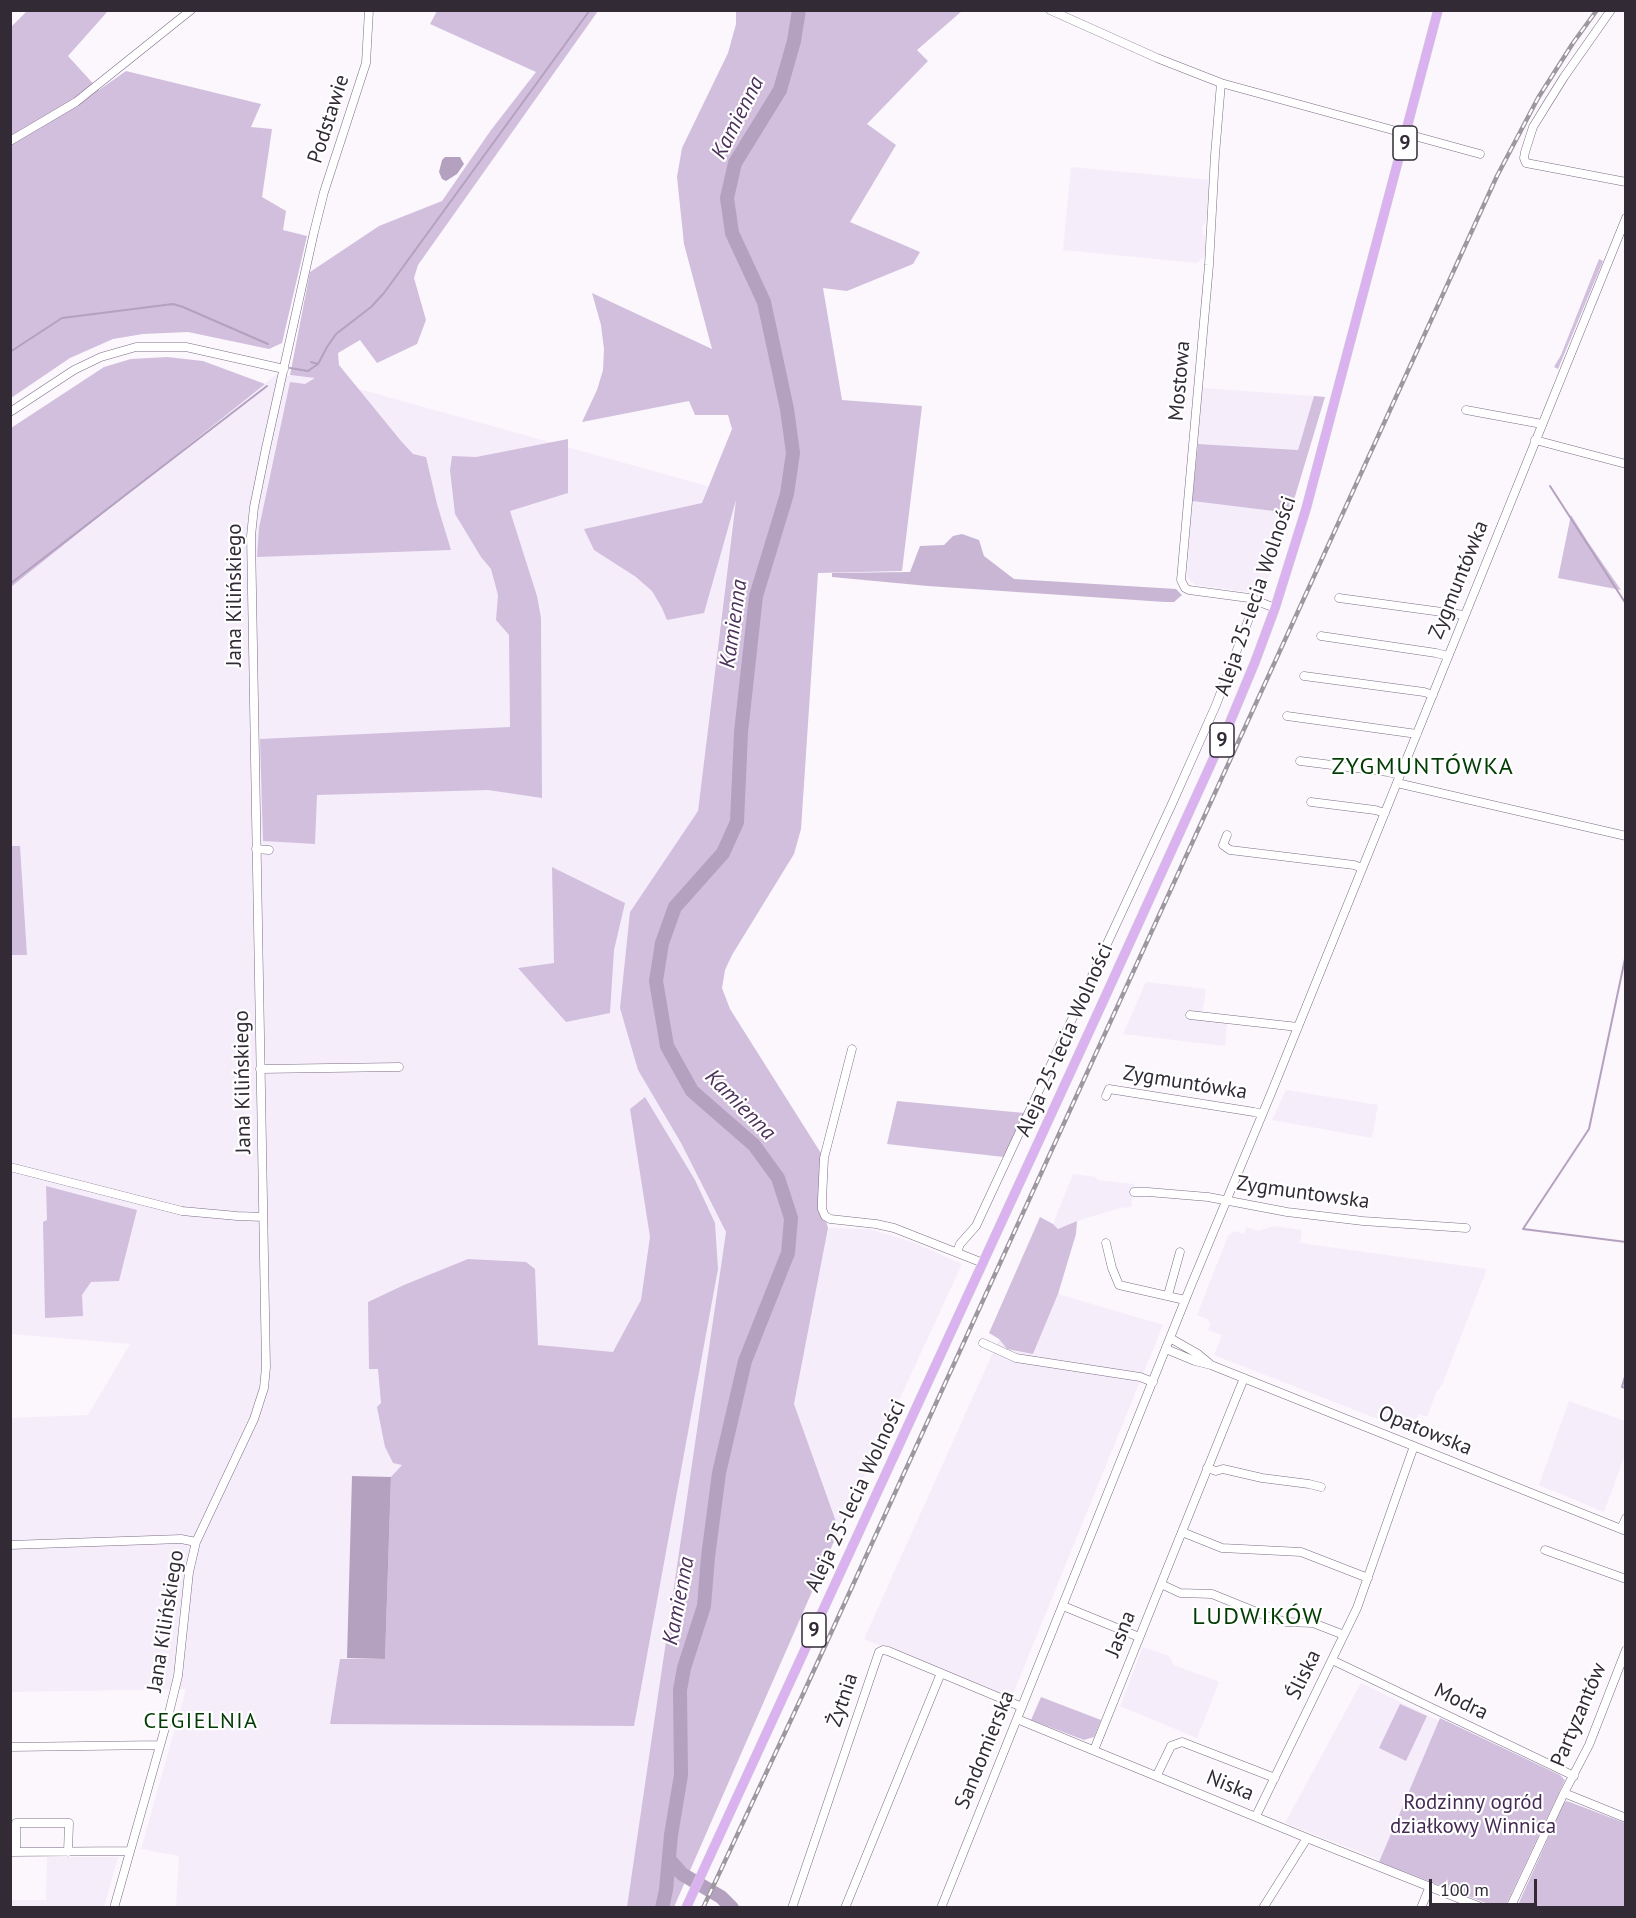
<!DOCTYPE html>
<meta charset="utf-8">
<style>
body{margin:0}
#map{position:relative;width:1636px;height:1918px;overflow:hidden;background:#fbf7fd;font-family:"PT Sans",sans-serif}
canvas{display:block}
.frame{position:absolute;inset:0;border:12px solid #322b36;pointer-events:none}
.scale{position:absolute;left:1429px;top:1879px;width:108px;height:27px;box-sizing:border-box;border:3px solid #322b36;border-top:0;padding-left:8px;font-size:18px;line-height:21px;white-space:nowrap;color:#322b36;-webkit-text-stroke:4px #fff;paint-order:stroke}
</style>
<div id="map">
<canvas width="1636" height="1918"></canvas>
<div class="frame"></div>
<div class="scale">100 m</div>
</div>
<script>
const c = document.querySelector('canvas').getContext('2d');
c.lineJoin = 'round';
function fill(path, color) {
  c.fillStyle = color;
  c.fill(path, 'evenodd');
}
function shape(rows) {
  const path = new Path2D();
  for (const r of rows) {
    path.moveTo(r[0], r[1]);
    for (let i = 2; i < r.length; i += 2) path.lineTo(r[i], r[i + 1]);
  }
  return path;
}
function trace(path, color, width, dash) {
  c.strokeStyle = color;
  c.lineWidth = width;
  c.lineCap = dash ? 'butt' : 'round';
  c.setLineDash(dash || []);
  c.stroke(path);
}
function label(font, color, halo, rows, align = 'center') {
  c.font = font + ' "PT Sans",sans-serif';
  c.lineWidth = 4.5;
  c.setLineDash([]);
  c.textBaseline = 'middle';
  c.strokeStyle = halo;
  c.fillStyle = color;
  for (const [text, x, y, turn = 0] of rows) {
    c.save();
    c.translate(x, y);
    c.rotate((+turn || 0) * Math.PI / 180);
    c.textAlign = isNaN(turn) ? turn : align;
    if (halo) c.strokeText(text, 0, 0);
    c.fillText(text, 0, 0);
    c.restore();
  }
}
fill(shape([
 [1071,167,1210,180,1206,222,1202,226,1203,234,1207,236,1205,256,1197,263,1063,250],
 [276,375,316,377,736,494,698,812,630,912,638,1070,681,1143,726,1232,628,1906,176,1907,179,1856,141,1849,186,1689,11,1692,10,1418,88,1415,130,1344,11,1334,10,955,27,954,20,846,10,846,11,578],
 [1202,388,1314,396,1298,450,1198,444],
 [1192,501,1290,513,1263,594,1195,585,1187,577],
 [1146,982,1206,989,1202,1016,1227,1019,1225,1046,1123,1034],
 [1286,1090,1378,1105,1372,1138,1272,1120],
 [1073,1174,1096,1177,1097,1180,1134,1184,1131,1207,1120,1208,1074,1222,1058,1229,1053,1224],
 [1273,1226,1302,1230,1300,1243,1487,1269,1442,1385,1437,1391,1427,1417,1419,1414,1411,1432,1214,1355,1222,1335,1208,1330,1211,1323,1208,1322,1209,1320,1197,1315,1228,1236,1234,1231,1244,1234,1246,1227,1259,1231],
 [828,1228,870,1229,912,1242,962,1264,839,1530,794,1404],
 [1058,1294,1163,1325,1011,1699,864,1639,999,1339,1007,1349,1033,1354],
 [1569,1401,1625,1421,1625,1455,1604,1512,1539,1485],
 [1143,1647,1169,1656,1174,1665,1219,1682,1197,1738,1120,1706],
 [1361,1683,1439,1721,1380,1860,1285,1823],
 [47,1857,118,1857,104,1907,11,1907,11,1900,46,1900]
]), '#f6edfb');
fill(shape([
 [27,11,108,11,68,56,99,90,126,71,261,104,251,127,272,129,262,197,286,211,283,230,307,236,282,343,269,349,188,332,143,334,113,339,70,358,11,398,11,27],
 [437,11,598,11,418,265,414,278,426,320,417,344,377,363,360,340,338,353,339,365,401,441,413,454,426,457,437,504,451,550,257,557,259,528,290,382,305,384,315,378,290,375,310,272,379,226,442,201,491,130,536,72,430,24],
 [736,11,962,11,917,50,928,61,867,124,896,145,850,222,920,252,913,264,847,291,823,288,842,400,922,406,902,571,818,573,801,829,794,854,732,955,725,970,722,988,730,1009,824,1158,825,1216,828,1228,794,1404,839,1530,674,1907,627,1907,726,1232,681,1143,638,1070,620,1008,630,912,698,811,736,500,704,613,667,620,662,608,652,591,636,577,594,550,584,529,702,503,732,429,728,415,695,415,689,401,582,422,597,390,603,370,604,349,601,325,592,293,712,349,684,244,677,177,682,148,728,53,736,24],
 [1599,259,1603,261,1558,369,1554,367,1561,355],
 [167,357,203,361,265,384,11,587,11,428,104,367,131,359],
 [1314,396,1325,397,1290,513,1192,501,1198,444,1298,450],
 [568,439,568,493,510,511,537,596,541,618,542,798,488,790,317,795,315,844,263,841,260,739,510,727,509,635,496,620,498,595,491,569,481,557,455,514,450,470,452,456,476,457],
 [1571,515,1588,542,1621,590,1558,578],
 [11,846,20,846,27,955,11,955],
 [552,867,625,903,614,950,610,1013,566,1022,518,968,554,963],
 [645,1097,695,1180,715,1223,718,1269,634,1726,330,1724,340,1659,385,1659,391,1477,402,1465,393,1463,385,1447,377,1407,381,1403,378,1369,369,1369,368,1302,404,1285,468,1259,526,1262,535,1269,538,1345,613,1352,641,1300,650,1237,630,1109],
 [897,1101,1024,1113,1004,1157,887,1144],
 [46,1186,137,1210,119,1281,91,1282,82,1295,83,1316,45,1318,43,1222,47,1220],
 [1040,1217,1053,1224,1058,1229,1077,1221,1076,1234,1058,1294,1033,1354,1007,1349,999,1339,989,1333],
 [1041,1697,1101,1720,1094,1737,1084,1740,1031,1720],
 [1400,1704,1427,1716,1406,1761,1379,1748],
 [1440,1718,1560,1775,1565,1780,1505,1907,1496,1907,1379,1862],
 [1567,1801,1625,1823,1625,1907,1517,1907,1564,1803]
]), '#d2bfdd');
fill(shape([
 [962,534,979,540,984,556,1014,579,1176,589,1182,595,1174,602,1165,602,928,586,832,577,832,573,910,572,920,546,944,545,953,536]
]), '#c9b6d4');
fill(shape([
 [445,157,460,157,464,164,457,174,446,181,442,179,439,172,442,160],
 [352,1476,391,1477,385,1659,347,1658]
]), '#b4a1bf');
trace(shape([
 [10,352,62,318,173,304,183,307,268,344],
 [311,362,318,364,327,347,336,334,371,307,384,293,590,10],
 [290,368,308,371,318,364],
 [1550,486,1626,604],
 [10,584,267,386],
 [1626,954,1589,1129,1523,1229,1626,1242],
 [1626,1373,1622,1387,1626,1388]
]), '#b4a1bf', 2);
trace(shape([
 [669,1859,682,1874,721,1897,732,1908],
 [662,1908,666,1890,671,1835,681,1775,680,1690,684,1668,704,1606,708,1557,719,1473,745,1361,788,1253,791,1218,778,1178,754,1145,692,1091,667,1046,656,981,662,943,675,907,723,853,737,822,741,732,756,596,787,494,793,453,787,409,764,302,732,233,727,198,735,163,780,90,794,41,799,10]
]), '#b4a1bf', 14);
const minor = shape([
 [1050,10,1157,58,1221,83,1480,154],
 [1611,10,1564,77,1549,101,1533,127,1525,152,1524,158,1526,163,1626,182],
 [1221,83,1215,155,1209,265,1181,580,1185,588,1189,590,1249,598,1275,608],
 [10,141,76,102,191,10],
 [1466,410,1542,424],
 [10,412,74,370,101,357,136,347,186,347,284,369],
 [1535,440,1626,464],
 [1339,598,1464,615],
 [1321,636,1436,653,1448,656],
 [1304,676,1424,692,1433,695],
 [1287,716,1417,734],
 [1300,761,1388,772,1400,775],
 [1397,783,1626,836],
 [1311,802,1375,810,1385,813],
 [1227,835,1223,845,1230,850,1354,865,1362,868],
 [256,849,269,850],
 [1190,1015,1298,1027],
 [852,1049,824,1158,822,1200,822,1209,825,1216,830,1219,876,1224,894,1228,983,1263],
 [260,1069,399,1067],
 [1106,1096,1109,1089,1254,1112,1262,1114],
 [10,1167,182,1211,237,1216,263,1217],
 [1134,1192,1148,1192,1208,1197,1287,1212,1363,1221,1466,1228],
 [1106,1243,1112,1268,1119,1285,1185,1300],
 [957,1252,960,1244,976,1226,1171,806,1216,705,1256,600],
 [1168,1295,1180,1252],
 [1170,1338,1198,1354,1210,1364],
 [983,1343,1016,1358,1140,1377,1153,1382],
 [1166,1349,1195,1361,1211,1365,1626,1531],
 [1207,1468,1216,1471,1223,1469,1262,1478,1309,1484,1321,1487],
 [1621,1529,1626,1518],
 [1182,1532,1222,1548,1301,1552,1368,1578],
 [10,1545,181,1539,196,1542],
 [1545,1550,1626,1579],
 [1161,1584,1180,1593,1212,1594,1269,1617,1286,1622,1313,1623,1344,1635],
 [1063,1606,1139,1637],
 [1332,1660,1574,1776],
 [1017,1719,1307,1838,1483,1908],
 [10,1747,160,1745],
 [1094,1750,1244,1378],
 [1157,1775,1171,1746,1182,1742,1275,1778],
 [1564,1793,1626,1818],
 [1256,1816,1357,1608,1414,1446],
 [10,1852,130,1851],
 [16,1852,16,1823,69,1823,68,1852],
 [114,1908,167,1721,178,1676,189,1572,196,1542,254,1419,264,1388,266,1367,251,536,254,507,266,448,314,232,324,192,366,63,369,10],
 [792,1908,879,1652,883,1650,888,1651,1022,1707],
 [845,1908,941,1673],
 [941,1908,1190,1288,1272,1091,1626,218],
 [1263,1908,1307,1838],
 [1421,1908,1430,1886],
 [1510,1908,1564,1793,1589,1745,1626,1650]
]);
const major = shape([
 [686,1908,1106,995,1230,722,1255,662,1275,608,1306,509,1438,10]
]);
trace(minor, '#7d6d86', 9);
trace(major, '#d6d5d7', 10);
trace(minor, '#fff', 8);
trace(major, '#dab2f0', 9);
const rail = shape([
 [703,1908,804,1692,1497,176,1538,98,1573,43,1597,10]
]);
trace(rail, '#9d98a0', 4.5);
trace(rail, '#fff', 2, [7]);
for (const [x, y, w] of [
 [1405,143,24],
 [1222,740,24],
 [814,1630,24]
]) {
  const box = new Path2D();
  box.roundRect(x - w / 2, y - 17, w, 34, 4.5);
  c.fillStyle = '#fff';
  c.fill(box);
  trace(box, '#322b36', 1.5);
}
label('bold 20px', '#322b36', null, [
 ["9",1405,143],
 ["9",1222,740],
 ["9",814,1630]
]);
label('21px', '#322b36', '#fff', [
 ["Podstawie",329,119,-72],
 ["Mostowa",1180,381,-85],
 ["Zygmuntówka",1459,580,-68],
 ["Jana Kilińskiego",235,595,-90],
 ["Aleja 25-lecia Wolności",1256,596,-71],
 ["Aleja 25-lecia Wolności",1065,1040,-66],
 ["Jana Kilińskiego",243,1082,-91],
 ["Zygmuntówka",1185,1083,9],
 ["Zygmuntowska",1303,1193,8],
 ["Opatowska",1425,1431,22],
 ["Aleja 25-lecia Wolności",856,1496,-65],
 ["Jana Kilińskiego",166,1621,-81],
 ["Jasna",1121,1634,-68],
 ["Śliska",1304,1675,-64],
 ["Żytnia",843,1700,-71],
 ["Modra",1461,1702,26],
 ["Partyzantów",1579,1715,-67],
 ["Sandomierska",985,1750,-68],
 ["Niska",1230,1786,22]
]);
label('21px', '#442a53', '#fff', [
 ["Rodzinny ogród",1473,1803],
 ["działkowy Winnica",1473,1827]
]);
label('italic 22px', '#4c315a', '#fff', [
 ["Kamienna",738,118,-63],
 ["Kamienna",734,624,-82],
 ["Kamienna",740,1105,45],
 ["Kamienna",679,1601,-79]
]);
c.letterSpacing = '1.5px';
label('22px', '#023b04', '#fff', [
 ["CEGIELNIA",201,1722]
]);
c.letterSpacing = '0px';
c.letterSpacing = '1.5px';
label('24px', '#023b04', '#fff', [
 ["ZYGMUNTÓWKA",1423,767],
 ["LUDWIKÓW",1258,1617]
]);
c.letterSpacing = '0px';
</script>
